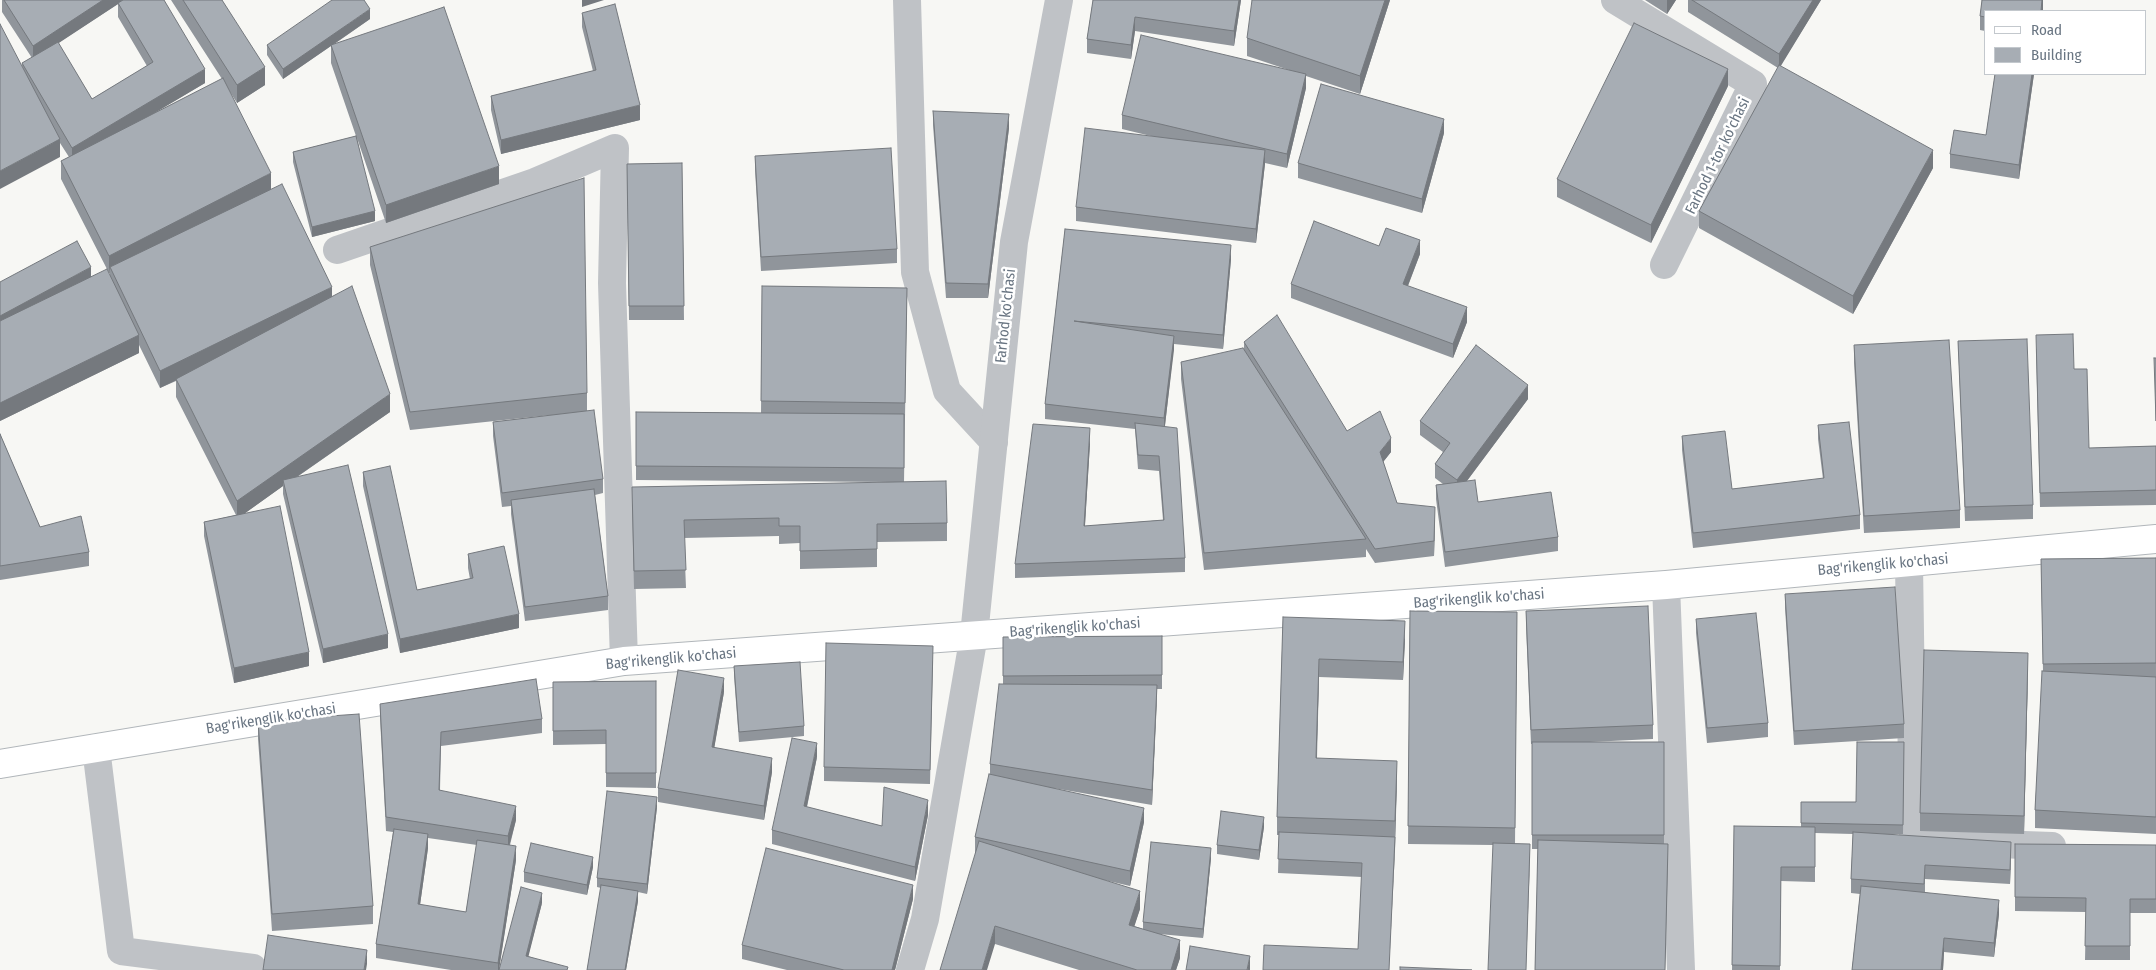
<!DOCTYPE html>
<style>
body{margin:0}
#map{position:relative;width:2156px;height:970px;overflow:hidden;background:#f7f7f4;font-family:"Fira Sans Condensed",sans-serif}
canvas{display:block}
.legend{position:absolute;left:1984px;top:10px;width:162px;height:65px;box-sizing:border-box;background:#fff;border:1px solid #c3c8cd;margin:0;padding:6px 9px;list-style:none;font-size:15px;color:#697582}
.legend li{display:flex;align-items:center;gap:10px;height:25px}
.legend b{width:25px;border:1px solid #c3c8cd}
</style>
<div id="map">
<canvas width="2156" height="970"></canvas>
<ul class="legend">
<li><b style="height:6px;background:#fff"></b>Road</li>
<li><b style="height:14px;background:#a7adb4"></b>Building</li>
</ul>
</div>
<script>
const c = document.querySelector('canvas').getContext('2d');
c.lineJoin = 'round';
function shape(rows) {
  const path = new Path2D();
  for (const r of rows) {
    path.moveTo(r[0], r[1]);
    for (let i = 2; i < r.length; i += 2) path.lineTo(r[i], r[i + 1]);
  }
  return path;
}
function trace(path, color, width, dash) {
  c.strokeStyle = color;
  c.lineWidth = width;
  c.lineCap = dash ? 'butt' : 'round';
  c.setLineDash(dash || []);
  c.stroke(path);
}
function fill(path, color) {
  c.fillStyle = color;
  c.fill(path, 'evenodd');
}
function label(font, color, halo, rows, align = 'center') {
  c.font = font + ' "Fira Sans Condensed",sans-serif';
  c.lineWidth = 5;
  c.setLineDash([]);
  c.textBaseline = 'middle';
  c.strokeStyle = halo;
  c.fillStyle = color;
  for (const [text, x, y, turn = 0] of rows) {
    c.save();
    c.translate(x, y);
    c.rotate((+turn || 0) * Math.PI / 180);
    c.textAlign = isNaN(turn) ? turn : align;
    if (halo) c.strokeText(text, 0, 0);
    c.fillText(text, 0, 0);
    c.restore();
  }
}
const secondary = shape([
 [0,764,624,661,1666,585,2156,539]
]);
trace(secondary, '#b1b6ba', 30);
trace(shape([
 [907,0,915,272,947,391,994,442],
 [1615,0,1753,84,1664,265],
 [337,250,535,182,615,148,612,283,624,661],
 [1909,563,1913,841,2052,846],
 [1666,585,1681,970],
 [96,748,121,951,253,968],
 [910,970,925,919,974,635]
]), '#bfc2c6', 28);
trace(shape([
 [974,635,1014,242,1059,0]
]), '#bfc2c6', 28);
trace(secondary, '#fff', 28);
fill(shape([
 [2,0,164,0,205,83,151,115,222,79,171,0,222,0,265,85,237,103,225,84,271,189,332,296,390,412,297,477,388,648,323,663,283,494,283,486,245,513,309,666,234,683,204,536,204,522,236,515,176,397,176,381,160,388,139,345,139,353,0,421,0,282,110,276,110,273,109,273,61,179,61,161,69,157,60,143,60,157,22,66,22,63,32,58,2,12],
 [118,4,118,17,147,66,92,99,58,43],
 [1093,0,1241,0,1234,46,1135,31,1131,59,1087,53,1087,39],
 [1390,0,1360,94,1306,76,1306,88,1287,168,1265,163,1256,243,1076,221,1076,207,1155,137,1122,129,1122,115,1289,70,1247,56,1247,38],
 [1645,0,1676,0,1667,14],
 [1688,0,1821,0,1780,66,1933,168,1853,314,1699,228,1699,211,1778,68,1688,12],
 [1982,0,2043,0,2043,11,1985,11,1985,31,1980,30,1980,16],
 [582,13,640,120,501,154,491,110,491,96,593,71,582,27],
 [370,19,333,45,499,184,386,223,357,138,375,221,312,237,293,162,293,152,356,136,331,63,331,46,283,79,267,55,267,45],
 [1995,74,2034,74,2019,179,1950,168,1950,154,1986,135],
 [1728,86,1651,243,1557,197,1557,179],
 [933,111,1009,128,988,298,946,298,933,125],
 [1444,133,1422,213,1298,178,1298,163],
 [755,156,897,249,897,263,761,271,755,170],
 [682,163,684,320,629,320,627,164],
 [1065,229,1231,259,1223,349,1174,344,1165,426,1185,558,1185,572,1015,578,1015,564,1090,443,1085,526,1163,520,1159,471,1138,469,1135,429,1045,419,1045,404],
 [1379,246,1420,254,1408,286,1467,322,1453,358,1291,298,1291,284],
 [370,247,587,393,587,410,603,479,603,493,595,495,608,596,608,610,525,621,511,514,511,506,502,507,493,436,493,422,551,415,410,430,370,265],
 [762,286,907,288,904,482,947,523,947,541,877,542,877,567,800,569,800,543,779,544,779,536,684,538,686,588,634,589,632,505,888,482,636,480,636,412,761,413],
 [1958,341,2033,505,2033,519,1965,521],
 [1244,342,1347,431,1391,452,1383,462,1397,503,1435,521,1434,556,1375,563,1366,549,1366,557,1204,570,1181,379,1181,362,1244,350],
 [1854,345,1960,510,1960,528,1864,533,1854,363],
 [2036,349,2074,369,2089,448,2156,446,2156,505,2040,507],
 [1528,399,1467,481,1478,502,1558,537,1558,551,1445,567,1436,499,1436,485,1443,484,1435,478,1435,464,1443,452,1420,435,1420,421],
 [1818,425,1860,515,1860,529,1693,548,1682,450,1682,436,1732,489,1823,479,1818,439],
 [0,434,40,527,89,552,89,566,0,580],
 [363,472,417,590,470,579,468,568,468,554,519,628,400,653,363,486],
 [2156,558,2156,834,2035,828,2035,810,2043,671,2041,559],
 [1785,594,1904,724,1904,738,1794,745,1785,608],
 [1410,611,1517,612,1515,844,1530,859,1493,845,1408,844],
 [1526,611,1653,725,1653,739,1590,742,1664,742,1664,844,1668,862,1665,970,1535,970,1538,849,1532,849,1532,744,1531,744,1526,626],
 [1283,617,1405,639,1403,680,1319,677,1317,758,1397,779,1395,851,1358,949,1362,877,1278,873,1279,835,1277,835,1277,817],
 [1696,619,1768,723,1768,737,1707,743,1696,633],
 [1162,636,1162,689,1157,689,1152,805,1053,788,1144,822,1130,886,1104,880,1140,909,1134,926,1143,929,1143,922,1211,858,1203,938,1159,934,1180,958,1176,970,1079,970,995,944,975,852,975,837,990,774,990,764,1003,684,1003,637],
 [933,660,930,784,824,781,824,767],
 [734,666,804,726,804,736,739,742,734,676],
 [2028,671,2024,834,1920,831,1920,813],
 [656,681,656,788,606,787,606,744,553,745,553,682],
 [724,692,714,748,772,772,764,820,658,802,658,788],
 [380,704,542,719,542,733,441,746,440,790,516,820,510,845,516,860,499,968,542,903,528,956,568,970,451,970,376,958,376,944,393,832,386,831,380,718],
 [428,838,477,845,466,912,420,905,428,848],
 [258,721,373,906,373,924,272,931,258,739],
 [1904,742,1903,834,1890,834,2011,856,2010,884,1925,879,1925,892,1999,914,1994,957,1944,952,1943,970,1852,970,1860,894,1851,893,1851,879,1853,834,1815,833,1815,882,1781,881,1780,970,1732,970,1734,826,1801,827,1801,802,1856,802],
 [817,757,807,807,882,826,928,815,915,881,772,844,772,830],
 [657,807,647,894,638,892,638,901,626,970,587,970,601,888,597,887,597,878],
 [1264,827,1259,860,1217,854,1217,845],
 [2015,844,2156,845,2156,913,2130,913,2130,960,2085,960,2086,912,2015,911],
 [593,867,587,895,524,882,524,872],
 [913,899,895,970,787,970,742,959,742,945]
]), '#90959b');
fill(shape([
 [103,0,125,0,118,3,118,4,33,60,33,46],
 [582,0,604,0,582,7],
 [1239,0,1241,0,1234,46,1234,31],
 [1385,0,1390,0,1360,94,1360,76],
 [1667,0,1676,0,1667,14],
 [1813,0,1821,0,1779,69,1779,54],
 [2042,0,2043,0,2043,11,2041,11],
 [370,9,370,19,283,79,283,69],
 [1135,17,1135,31,1131,59,1131,45],
 [265,67,265,85,237,103,237,85],
 [205,69,205,83,72,162,72,148],
 [1728,69,1728,86,1651,243,1651,225],
 [1306,74,1306,88,1287,168,1287,154],
 [2032,74,2034,74,2019,179,2019,165],
 [640,105,640,120,501,154,501,140],
 [1009,114,1009,128,988,298,988,284],
 [1444,119,1444,133,1422,213,1422,199],
 [60,139,60,157,0,189,0,171],
 [1265,150,1265,164,1256,243,1256,229],
 [1933,150,1933,168,1853,314,1853,296],
 [499,166,499,184,386,223,386,205],
 [271,173,271,191,110,267,109,273,109,256],
 [375,211,375,221,312,237,312,227],
 [1420,240,1420,254,1403,298,1403,284],
 [1231,245,1231,259,1223,349,1223,335],
 [91,267,91,281,0,330,0,316],
 [332,287,332,305,160,388,160,371],
 [1467,307,1467,322,1453,358,1453,344],
 [139,335,139,353,0,421,0,403],
 [1174,336,1174,350,1164,433,1164,418],
 [1528,385,1528,399,1457,494,1457,480],
 [390,394,390,412,285,485,283,480,283,486,237,519,237,501],
 [1090,428,1090,443,1084,540,1084,526],
 [1391,438,1391,452,1380,466,1380,452],
 [1435,507,1435,521,1434,556,1434,541],
 [519,614,519,628,400,653,400,639],
 [1405,621,1405,639,1403,680,1403,662],
 [388,634,388,648,323,663,323,649],
 [309,652,309,666,234,683,234,668],
 [2028,653,2028,671,2024,834,2024,816],
 [1319,659,1319,677,1316,776,1316,758],
 [724,678,724,692,712,761,712,747],
 [1157,685,1157,699,1152,805,1152,790],
 [817,743,817,757,804,820,804,806],
 [772,758,772,772,764,820,764,806],
 [1397,761,1397,779,1395,839,1395,821],
 [657,797,657,807,647,894,647,884],
 [928,800,928,815,915,881,915,867],
 [516,806,516,820,508,850,508,836],
 [1144,808,1144,822,1130,886,1130,871],
 [1264,817,1264,827,1259,860,1259,850],
 [428,834,428,848,418,919,418,904],
 [1395,837,1395,851,1389,970],
 [2011,842,2011,856,2010,884,2010,870],
 [1530,844,1530,859,1526,970],
 [516,846,516,860,499,970,498,970,498,963],
 [1211,848,1211,858,1203,938,1203,929],
 [593,857,593,867,587,895,587,885],
 [913,885,913,899,895,970,892,970],
 [638,891,638,901,626,970,625,970],
 [1140,891,1140,909,1129,943,1129,925],
 [542,893,542,903,526,966,526,956],
 [1999,900,1999,914,1994,957,1994,943],
 [995,926,995,944,987,970,982,970],
 [1944,938,1944,952,1943,970,1941,970],
 [1180,940,1180,958,1176,970,1171,970],
 [367,950,367,964,366,970,364,970],
 [1250,956,1250,970,1247,970]
]), '#75797e');
const building = shape([
 [4,0,103,0,33,46,4,0],
 [123,0,164,0,205,69,72,148,22,63,58,42,92,99,153,62,118,3,123,0],
 [183,0,222,0,265,67,237,85,183,0],
 [332,0,364,0,370,9,283,69,267,45,332,0],
 [1093,0,1239,0,1234,31,1135,17,1131,45,1087,39,1093,0],
 [1252,0,1385,0,1360,76,1247,38,1252,0],
 [1692,0,1813,0,1779,54,1692,0],
 [1982,0,2042,0,2041,11,1985,11,1985,17,1980,16,1982,0],
 [615,4,640,105,501,140,491,96,596,70,582,13,615,4],
 [444,7,499,166,386,205,331,45,444,7],
 [1634,23,1728,69,1651,225,1557,179,1634,23],
 [0,24,60,139,0,171,0,24],
 [1141,35,1306,74,1287,154,1122,115,1141,35],
 [1779,65,1933,150,1853,296,1699,211,1779,65],
 [1995,74,2032,74,2019,165,1950,154,1954,130,1986,135,1995,74],
 [223,78,271,173,109,256,61,161,223,78],
 [1321,84,1444,119,1422,199,1298,163,1321,84],
 [933,111,1009,114,988,284,946,283,933,111],
 [1085,128,1265,150,1256,229,1076,207,1085,128],
 [356,136,375,211,312,227,293,152,356,136],
 [891,148,897,249,761,257,755,156,891,148],
 [682,163,684,306,629,306,627,164,682,163],
 [584,178,587,393,410,412,370,247,584,178],
 [282,184,332,287,160,371,110,267,282,184],
 [1314,221,1379,246,1386,228,1420,240,1403,284,1467,307,1453,344,1291,284,1314,221],
 [1065,229,1231,245,1223,335,1074,321,1174,336,1164,418,1045,404,1065,229],
 [77,241,91,267,0,316,0,282,77,241],
 [107,269,139,335,0,403,0,321,107,269],
 [352,286,390,394,237,501,176,379,352,286],
 [762,286,907,288,905,403,761,401,762,286],
 [1277,315,1347,431,1380,411,1391,438,1380,452,1397,503,1435,507,1434,541,1375,549,1244,342,1277,315],
 [2073,334,2074,369,2087,369,2089,448,2156,446,2156,490,2040,493,2036,335,2073,334],
 [2027,339,2033,505,1965,507,1958,341,2027,339],
 [1949,340,1960,510,1864,516,1854,345,1949,340],
 [1476,345,1528,385,1457,480,1435,464,1450,443,1420,421,1476,345],
 [1243,348,1366,539,1204,553,1181,362,1243,348],
 [2154,358,2156,358,2156,421,2154,358],
 [594,410,603,479,502,493,493,422,594,410],
 [636,412,904,414,904,468,636,466,636,412],
 [1849,422,1860,515,1693,533,1682,436,1725,431,1732,489,1824,478,1818,425,1849,422],
 [1135,423,1177,428,1185,558,1015,564,1033,424,1090,428,1084,526,1164,520,1159,456,1138,455,1135,423],
 [0,434,40,527,81,516,89,552,0,566,0,434],
 [348,465,388,634,323,649,283,480,348,465],
 [390,466,417,590,473,578,468,554,504,546,519,614,400,639,363,472,390,466],
 [1475,480,1478,502,1551,492,1558,537,1445,552,1436,485,1475,480],
 [946,481,947,523,877,524,877,549,800,551,800,526,779,526,779,518,684,520,686,570,634,571,632,487,946,481],
 [594,489,608,596,525,607,511,500,594,489],
 [280,506,309,652,234,668,204,522,280,506],
 [2156,558,2156,663,2043,664,2041,559,2156,558],
 [1895,587,1904,724,1794,731,1785,594,1895,587],
 [1648,606,1653,725,1531,730,1526,611,1648,606],
 [1410,611,1517,612,1515,828,1408,826,1410,611],
 [1756,613,1768,723,1707,728,1696,619,1756,613],
 [1283,617,1405,621,1403,662,1319,659,1316,758,1397,761,1395,821,1277,817,1283,617],
 [1162,636,1162,675,1003,676,1003,637,1162,636],
 [826,643,933,646,930,770,824,767,826,643],
 [1924,650,2028,653,2024,816,1920,813,1924,650],
 [800,662,804,726,739,732,734,666,800,662],
 [678,670,724,678,712,747,772,758,764,806,658,788,678,670],
 [2042,671,2156,677,2156,817,2035,810,2042,671],
 [536,679,542,719,441,732,439,790,516,806,508,836,386,817,380,704,536,679],
 [656,681,656,773,606,773,606,730,553,731,553,682,656,681],
 [999,684,1157,685,1152,790,990,764,999,684],
 [359,714,373,906,272,914,258,721,359,714],
 [792,738,817,743,804,806,882,826,884,787,928,800,915,867,772,830,792,738],
 [1532,742,1664,742,1664,835,1532,835,1532,742],
 [1857,742,1904,742,1903,825,1801,823,1801,802,1856,802,1857,742],
 [989,774,1144,808,1130,871,975,837,989,774],
 [607,791,657,797,647,884,597,878,607,791],
 [1221,811,1264,817,1259,850,1217,845,1221,811],
 [1734,826,1815,827,1815,867,1781,867,1780,966,1732,965,1734,826],
 [394,829,428,834,418,904,466,912,477,840,516,846,498,963,376,944,394,829],
 [1279,832,1395,837,1389,970,1263,970,1264,945,1358,949,1362,863,1278,859,1279,832],
 [1853,832,2011,842,2010,870,1925,865,1924,884,1851,879,1853,832],
 [1538,840,1668,844,1665,970,1535,970,1538,840],
 [979,841,1140,891,1129,925,1180,940,1171,970,1137,970,995,926,982,970,940,970,979,841],
 [1151,842,1211,848,1203,929,1143,922,1151,842],
 [531,843,593,857,587,885,524,872,531,843],
 [1493,843,1530,844,1526,970,1488,970,1493,843],
 [2015,844,2156,845,2156,899,2130,899,2130,946,2085,946,2086,898,2015,897,2015,844],
 [766,848,913,885,892,970,844,970,742,945,766,848],
 [601,885,638,891,625,970,587,970,601,885],
 [1861,886,1999,900,1994,943,1944,938,1941,970,1852,970,1861,886],
 [521,887,542,893,526,956,568,967,567,970,499,970,521,887],
 [268,935,367,950,364,970,263,970,268,935],
 [1190,946,1250,956,1247,970,1186,970,1190,946],
 [1400,967,1472,970,1400,970,1400,967]
]);
fill(building, '#a7adb4');
trace(building, '#75797e', 1);
label('15px', '#697582', '#fff', [
 ["Farhod 1-tor ko'chasi",1718,156,-64],
 ["Farhod ko'chasi",1006,316,-84],
 ["Bag'rikenglik ko'chasi",1883,565,-5],
 ["Bag'rikenglik ko'chasi",1479,599,-4],
 ["Bag'rikenglik ko'chasi",1075,628,-4],
 ["Bag'rikenglik ko'chasi",671,659,-5],
 ["Bag'rikenglik ko'chasi",271,719,-9]
]);
</script>
